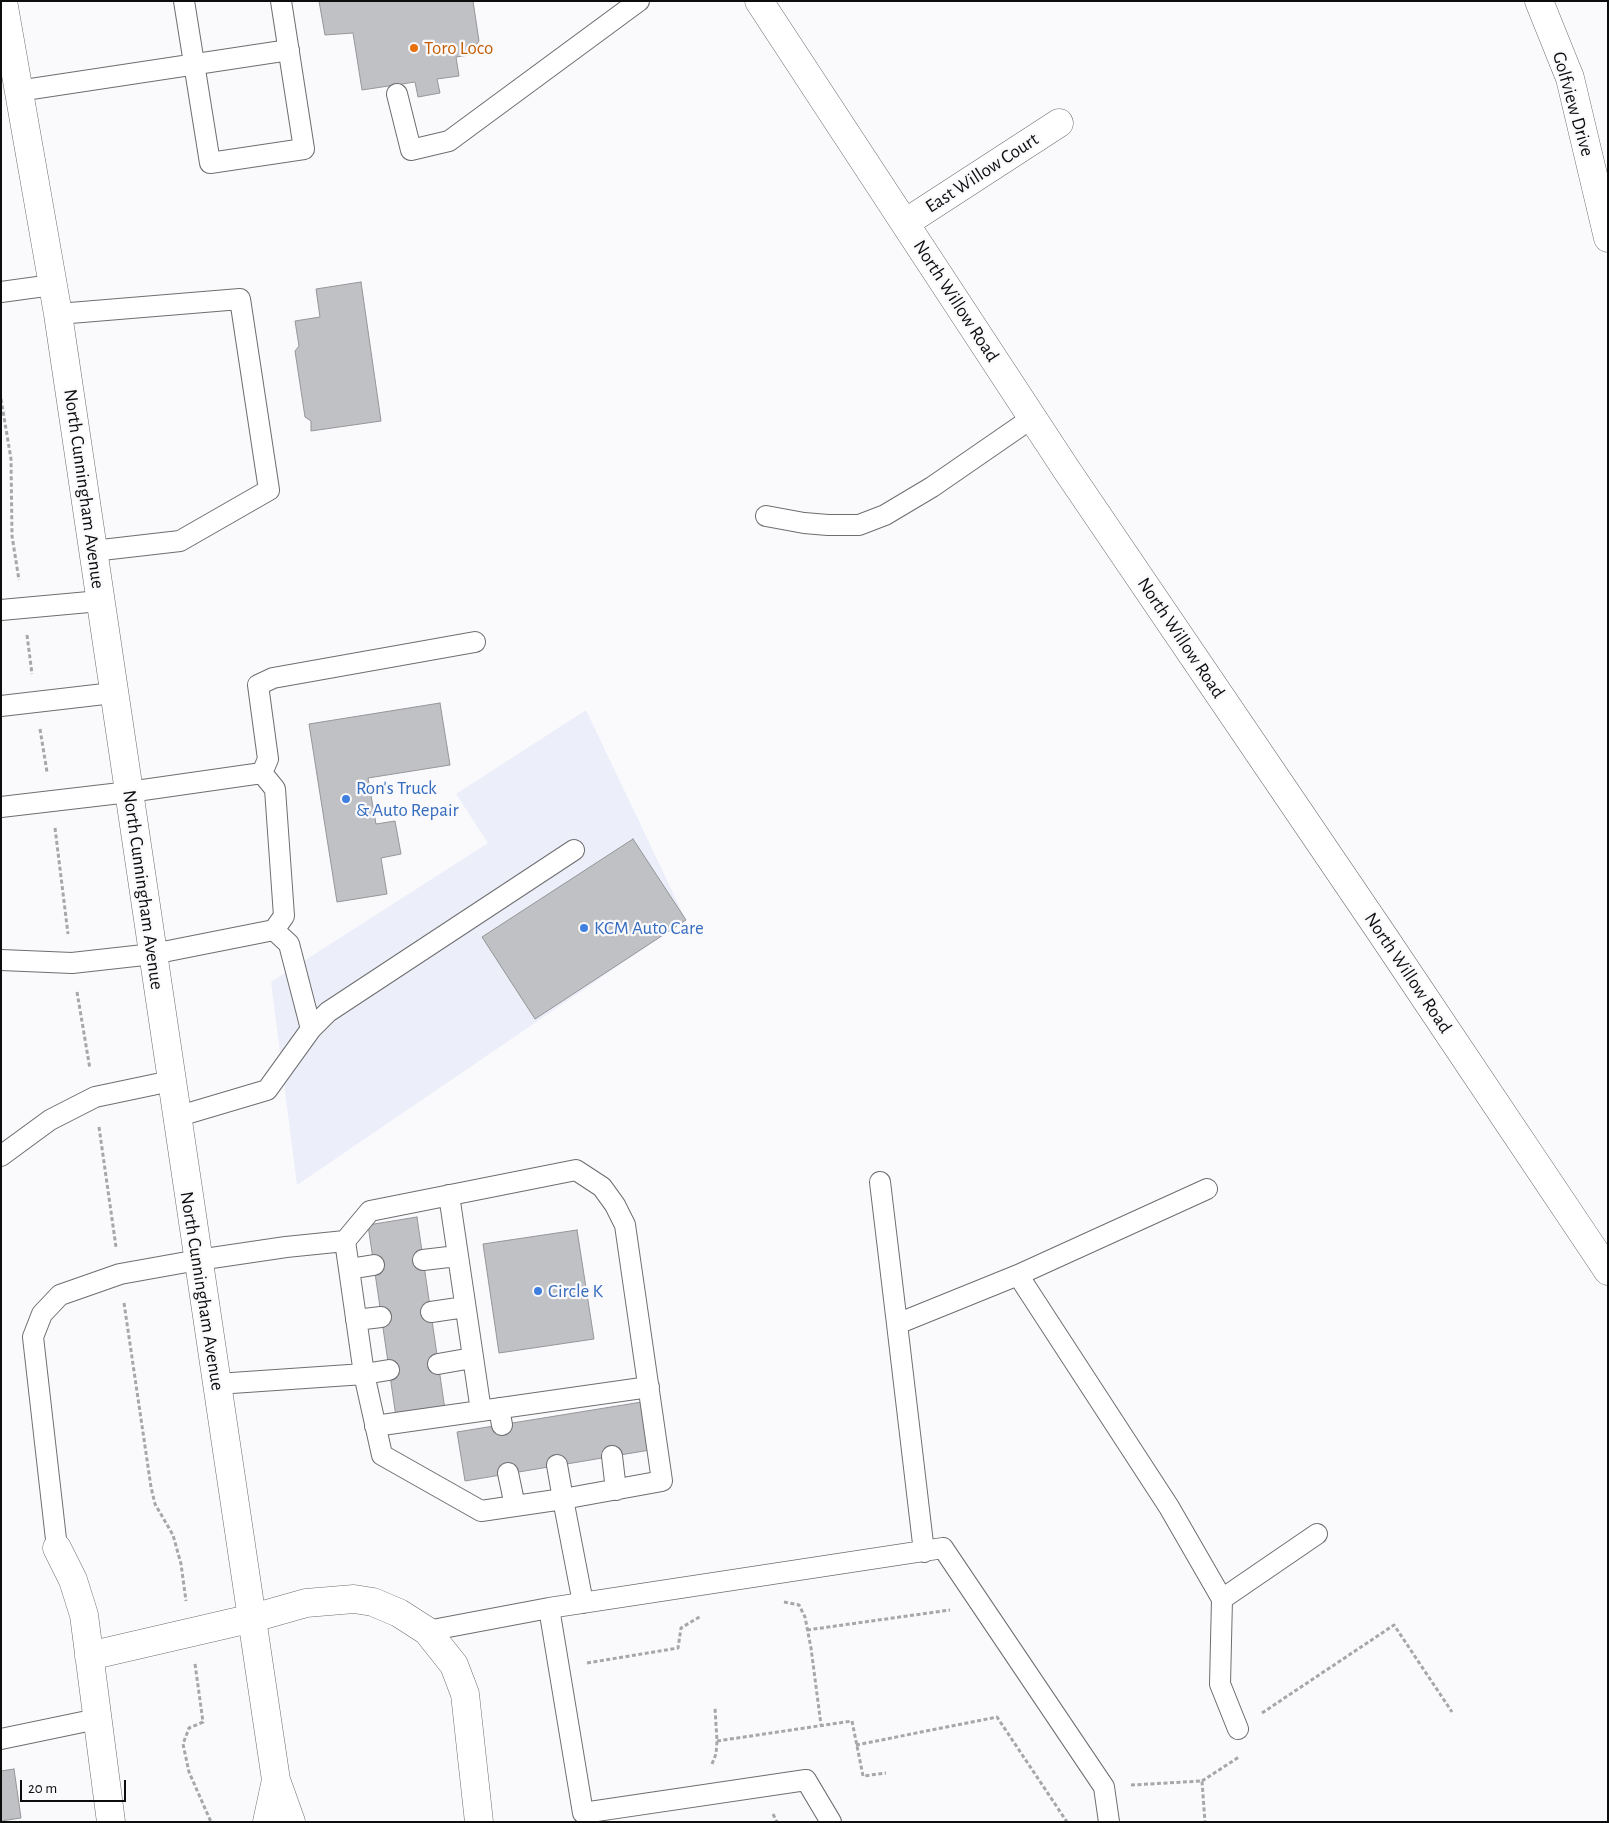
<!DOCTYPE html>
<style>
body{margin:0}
#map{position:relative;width:1609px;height:1823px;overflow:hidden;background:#fafafd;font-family:"Alegreya Sans",sans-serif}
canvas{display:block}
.frame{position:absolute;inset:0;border:2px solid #0c0d0d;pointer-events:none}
.scale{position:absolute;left:20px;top:1780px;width:106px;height:22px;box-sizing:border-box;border:2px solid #0c0d0d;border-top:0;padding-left:6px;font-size:15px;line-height:18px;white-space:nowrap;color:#0c0d0d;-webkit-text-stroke:4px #fafafd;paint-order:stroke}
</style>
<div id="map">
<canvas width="1609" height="1823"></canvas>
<div class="frame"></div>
<div class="scale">20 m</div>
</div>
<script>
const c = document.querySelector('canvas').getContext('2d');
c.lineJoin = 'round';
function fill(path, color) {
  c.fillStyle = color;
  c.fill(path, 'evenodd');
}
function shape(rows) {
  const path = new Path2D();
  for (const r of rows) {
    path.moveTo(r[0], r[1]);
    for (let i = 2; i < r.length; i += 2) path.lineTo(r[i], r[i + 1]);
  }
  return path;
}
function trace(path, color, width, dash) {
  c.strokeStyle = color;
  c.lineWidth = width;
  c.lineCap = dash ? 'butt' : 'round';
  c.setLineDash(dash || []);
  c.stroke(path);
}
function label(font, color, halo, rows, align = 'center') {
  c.font = font + ' "Alegreya Sans",sans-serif';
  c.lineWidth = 4.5;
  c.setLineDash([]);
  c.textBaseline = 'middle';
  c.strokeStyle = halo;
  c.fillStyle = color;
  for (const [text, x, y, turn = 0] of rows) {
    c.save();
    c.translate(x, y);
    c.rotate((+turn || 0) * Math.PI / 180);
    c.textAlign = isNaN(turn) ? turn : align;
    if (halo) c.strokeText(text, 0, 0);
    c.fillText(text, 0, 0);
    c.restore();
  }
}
fill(shape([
 [586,710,686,920,297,1185,271,982,488,843,456,794]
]), '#eceff9');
const building = shape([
 [319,1,473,1,479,41,469,55,456,57,459,76,437,79,440,93,418,97,415,82,362,90,353,33,325,35,319,1],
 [361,282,381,421,311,431,311,421,305,417,295,351,299,346,295,321,320,317,316,289,361,282],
 [440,703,450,765,368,778,376,824,395,821,401,854,381,858,387,894,337,902,309,724,440,703],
 [633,839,686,920,535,1019,482,937,633,839],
 [417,1217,445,1410,396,1417,368,1225,417,1217],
 [577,1230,594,1339,499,1353,483,1244,577,1230],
 [648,1401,656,1449,465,1481,457,1432,648,1401],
 [14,1769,21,1818,1,1821,1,1771,14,1769]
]);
fill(building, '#c0c1c4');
trace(building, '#969699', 1);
const lane = shape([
 [184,1,210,163,304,149,281,1],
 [18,91,289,50],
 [397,94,411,150,449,141,639,1],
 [1,292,52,285],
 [58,314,240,299,269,490,180,541,93,551],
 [766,516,804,523,828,525,859,525,885,515,932,487,1032,418],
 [1,610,100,601],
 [1,706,113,693],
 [1,807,129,792,262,773,268,759,258,685,273,678,475,642],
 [274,930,289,944,311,1029],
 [1,960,72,963,153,954,274,930,284,916,275,789,262,773],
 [176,1117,267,1090,311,1029,328,1012,574,850],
 [1,1156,50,1120,95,1097,171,1081],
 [880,1182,897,1324],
 [449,1195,481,1411],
 [345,1241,370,1211,576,1170,602,1187,615,1205,625,1225,662,1481,563,1499,557,1465],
 [423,1260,457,1256],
 [349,1269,374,1265],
 [1018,1275,1207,1189],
 [431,1312,465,1307],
 [356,1320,381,1317],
 [438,1364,472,1358],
 [389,1370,364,1374,382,1455,481,1511,563,1499,583,1603],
 [499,1408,502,1425],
 [375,1426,649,1387],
 [612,1456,616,1490],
 [508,1473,515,1506],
 [57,1548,33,1337,42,1314,60,1295,120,1274,198,1260,286,1247,345,1241,364,1374,217,1384],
 [924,1552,897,1324,1018,1275,1169,1507,1222,1599,1220,1684,1238,1729],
 [1222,1599,1317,1534],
 [549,1608,583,1813,806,1780,831,1822],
 [427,1631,549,1608,943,1548,1104,1787,1109,1822],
 [1,1739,97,1719]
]);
const street = shape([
 [759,1,1066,469,1382,934,1608,1271],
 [1539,1,1570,78,1608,238],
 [905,223,1059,123],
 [57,1548,73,1580,84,1615,111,1822],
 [89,1656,253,1618,306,1603,354,1599,373,1602,399,1613,427,1631,454,1665,465,1694,479,1822]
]);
const primary = shape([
 [3,1,58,314,276,1780,291,1822],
 [267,1822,276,1780]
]);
trace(lane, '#6e6e71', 22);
trace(street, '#6e6e71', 29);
trace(primary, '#6e6e71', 29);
trace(shape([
 [1,399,11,459,12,536,19,580],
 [27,635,32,674],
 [40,729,47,772],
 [55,828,68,934],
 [77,992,90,1069],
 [99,1127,116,1247],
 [124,1303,151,1487,155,1504,173,1535,181,1564,186,1601],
 [784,1602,799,1605,805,1617,811,1648,821,1725],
 [807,1630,950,1610],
 [587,1663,678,1648,681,1628,701,1616],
 [195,1664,203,1722,189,1728,183,1744,189,1772,211,1822],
 [1262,1713,1394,1625,1452,1712],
 [717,1741,852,1721,863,1776,886,1773],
 [856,1745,997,1717,1067,1822],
 [712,1764,716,1754,717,1741,715,1708],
 [1202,1781,1239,1757],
 [1131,1785,1202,1781,1205,1822],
 [773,1814,777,1822]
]), '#a6a7a9', 3, [4, 2.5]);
trace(lane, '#fff', 20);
trace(street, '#fff', 28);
trace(primary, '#fff', 28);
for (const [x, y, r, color] of [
 [414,48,5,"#e8710a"],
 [346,799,5,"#3f7fe0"],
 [584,928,5,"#3f7fe0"],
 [538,1291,5,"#3f7fe0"]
]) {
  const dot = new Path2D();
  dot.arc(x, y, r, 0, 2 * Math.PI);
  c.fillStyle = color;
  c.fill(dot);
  trace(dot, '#fafafd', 2);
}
label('19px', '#c56008', '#fafafd', [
 ["Toro Loco",424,48]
], 'left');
label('19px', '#0c0d0d', '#fafafd', [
 ["Golfview Drive",1573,104,74],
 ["East Willow Court",982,173,-33],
 ["North Willow Road",956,301,57],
 ["North Cunningham Avenue",84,489,82],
 ["North Willow Road",1181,638,56],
 ["North Cunningham Avenue",143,890,82],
 ["North Willow Road",1408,973,56],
 ["North Cunningham Avenue",202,1291,81]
]);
label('19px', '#366cbe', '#fafafd', [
 ["Ron's Truck",356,788],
 ["& Auto Repair",356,810],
 ["KCM Auto Care",594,928],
 ["Circle K",548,1291]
], 'left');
</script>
